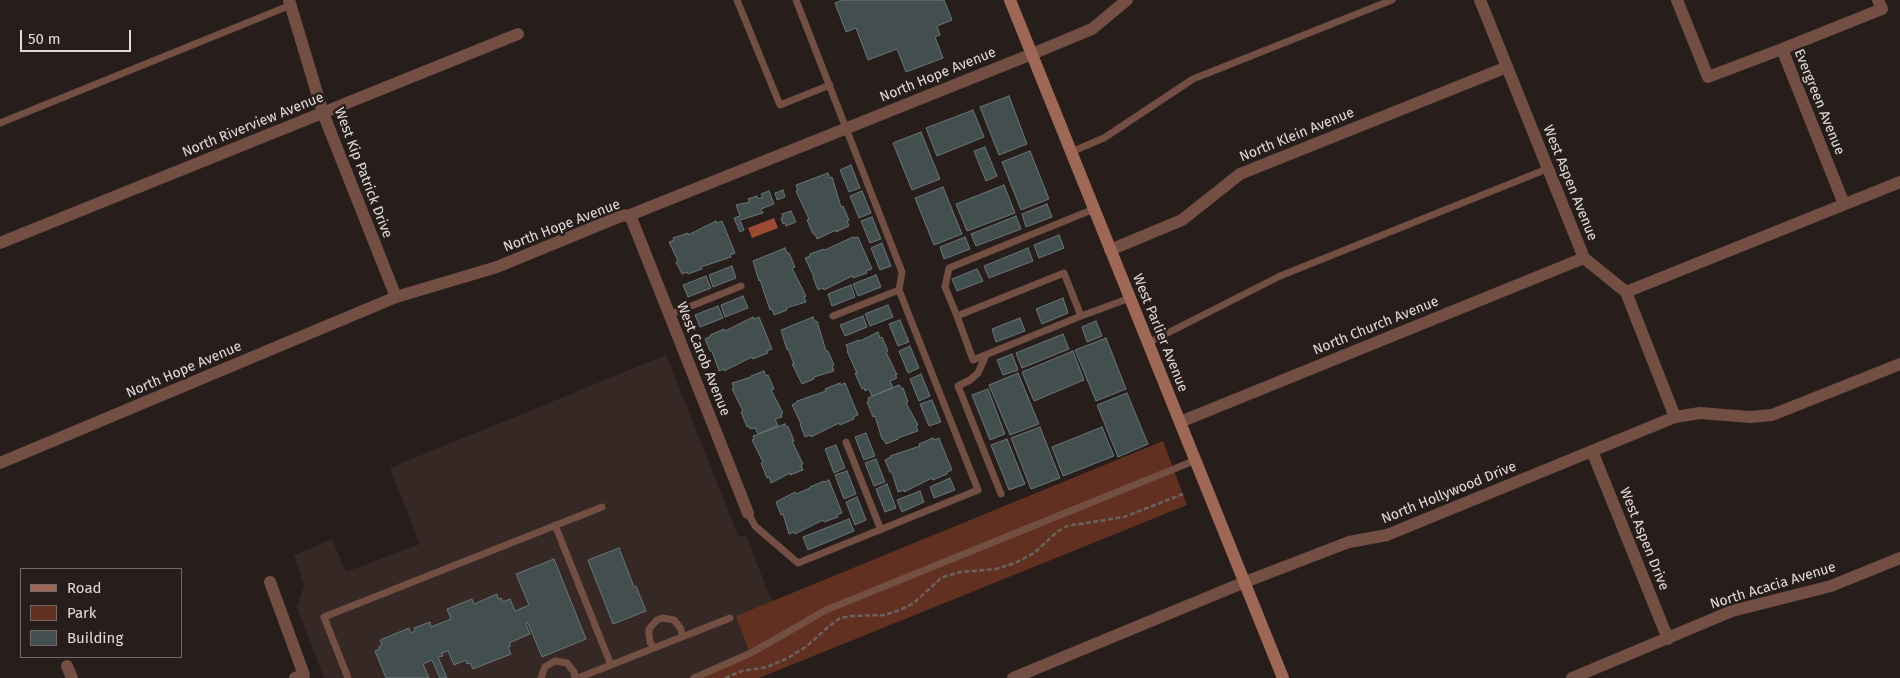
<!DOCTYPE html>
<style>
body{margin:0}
#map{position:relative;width:1900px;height:678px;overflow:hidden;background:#271e1c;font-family:"Fira Sans",sans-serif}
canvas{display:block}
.legend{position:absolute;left:20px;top:568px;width:162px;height:90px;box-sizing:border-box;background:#271e1c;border:1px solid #726a68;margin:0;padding:6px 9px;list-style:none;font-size:15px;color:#e2dbd9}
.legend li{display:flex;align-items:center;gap:10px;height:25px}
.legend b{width:25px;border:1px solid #726a68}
.scale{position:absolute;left:20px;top:30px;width:111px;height:22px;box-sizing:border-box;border:2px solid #e2dbd9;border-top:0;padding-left:6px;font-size:15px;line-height:18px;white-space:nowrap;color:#e2dbd9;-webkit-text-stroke:4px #271e1c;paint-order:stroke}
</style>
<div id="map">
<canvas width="1900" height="678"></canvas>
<ul class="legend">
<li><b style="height:6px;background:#9f6756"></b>Road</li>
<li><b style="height:14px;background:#623021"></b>Park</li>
<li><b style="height:14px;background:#434e4f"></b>Building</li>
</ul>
<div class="scale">50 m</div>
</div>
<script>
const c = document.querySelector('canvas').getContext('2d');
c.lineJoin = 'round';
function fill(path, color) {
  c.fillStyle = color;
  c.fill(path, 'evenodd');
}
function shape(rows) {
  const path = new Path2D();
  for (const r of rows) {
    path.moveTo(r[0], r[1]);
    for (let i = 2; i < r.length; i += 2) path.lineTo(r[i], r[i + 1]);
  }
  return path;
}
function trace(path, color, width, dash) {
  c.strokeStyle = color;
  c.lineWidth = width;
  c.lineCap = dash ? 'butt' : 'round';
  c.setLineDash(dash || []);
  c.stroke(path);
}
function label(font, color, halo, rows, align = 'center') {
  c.font = font + ' "Fira Sans",sans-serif';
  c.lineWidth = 5;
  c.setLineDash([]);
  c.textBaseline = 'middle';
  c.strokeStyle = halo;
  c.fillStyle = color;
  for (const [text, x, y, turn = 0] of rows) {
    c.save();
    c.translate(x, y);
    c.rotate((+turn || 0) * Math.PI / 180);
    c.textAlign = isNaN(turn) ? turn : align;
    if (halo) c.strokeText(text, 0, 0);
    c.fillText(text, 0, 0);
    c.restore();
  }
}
fill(shape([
 [666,355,738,536,746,536,772,602,758,678,324,678,297,607,304,586,294,555,332,539,346,572,420,544,390,468]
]), '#362824');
fill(shape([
 [1163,441,1187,505,759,678,694,678,750,653,736,616]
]), '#623021');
fill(shape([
 [774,218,778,228,752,238,748,228]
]), '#9c4b33');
const building = shape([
 [842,0,944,0,952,20,937,26,940,35,935,37,943,58,906,72,897,49,868,60,856,28,846,32,835,3,842,0],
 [1009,96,1027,144,999,155,980,107,1009,96],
 [973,110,984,137,937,156,926,128,973,110],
 [921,132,940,179,912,190,893,143,921,132],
 [985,147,997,176,986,181,974,151,985,147],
 [1030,151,1049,199,1021,210,1002,162,1030,151],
 [851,165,860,188,849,192,840,170,851,165],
 [828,173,830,178,832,177,841,207,843,206,849,220,847,221,849,226,836,232,836,230,817,239,815,234,813,234,807,220,809,219,796,191,798,190,796,185,828,173],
 [1004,185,1015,213,967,231,956,204,1004,185],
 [943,187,962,234,934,245,915,198,943,187],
 [783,190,785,197,777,200,775,193,783,190],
 [769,191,774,204,761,209,763,213,740,220,744,230,740,232,734,218,740,216,736,205,750,202,748,199,757,196,758,199,763,197,761,194,769,191],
 [862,191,871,213,859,218,850,196,862,191],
 [1047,204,1052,217,1026,227,1022,214,1047,204],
 [791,211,796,222,786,226,785,223,783,224,781,218,783,217,782,214,791,211],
 [1016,216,1021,229,976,246,971,234,1016,216],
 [872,217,881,239,870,243,861,221,872,217],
 [716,221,717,223,722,221,735,253,730,255,731,257,701,267,702,269,688,274,687,272,682,274,676,262,678,261,669,242,674,240,673,238,688,233,688,235,716,221],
 [1059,235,1064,248,1039,258,1034,245,1059,235],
 [853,237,854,238,858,237,872,269,866,271,867,273,853,278,852,276,824,290,823,288,818,290,813,277,814,277,805,258,810,256,810,254,824,249,825,250,853,237],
 [965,237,970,249,944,259,940,247,965,237],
 [882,243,891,266,880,270,871,248,882,243],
 [785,248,787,253,789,253,795,267,792,268,806,296,804,297,806,302,786,308,787,310,774,315,772,309,770,310,760,280,759,281,753,261,785,248],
 [1028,248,1033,261,989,278,984,266,1028,248],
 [732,266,736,278,713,287,709,275,732,266],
 [977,269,983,281,957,291,952,279,977,269],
 [876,275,881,287,858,296,853,284,876,275],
 [706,276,711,288,688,297,683,285,706,276],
 [851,285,855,297,832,306,828,294,851,285],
 [743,296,748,308,725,317,721,305,743,296],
 [1063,298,1068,313,1042,324,1036,309,1063,298],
 [888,305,893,317,870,326,865,314,888,305],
 [718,306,723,318,700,327,695,315,718,306],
 [863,316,867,327,845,336,840,325,863,316],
 [753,317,754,319,759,317,772,349,767,351,768,353,753,359,752,357,724,371,724,369,719,371,712,351,710,351,705,339,711,336,710,335,724,329,725,331,753,317],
 [813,317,815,322,817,321,826,351,828,351,834,365,832,366,834,371,814,377,814,379,802,384,792,364,794,364,788,349,787,350,781,330,813,317],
 [1020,318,1025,331,996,342,992,329,1020,318],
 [900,320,909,342,898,346,889,324,900,320],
 [1096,321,1102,336,1087,342,1082,327,1096,321],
 [878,332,880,338,882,337,888,351,886,352,897,375,895,375,897,378,890,381,893,388,872,396,869,389,865,391,864,388,862,389,855,373,857,373,847,351,848,350,846,345,859,340,860,341,878,332],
 [1063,334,1069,349,1022,368,1016,353,1063,334],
 [1106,338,1126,389,1096,401,1075,350,1106,338],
 [910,346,919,368,908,373,899,351,910,346],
 [1073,351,1084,380,1034,401,1022,372,1073,351],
 [1012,354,1018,370,1003,375,997,360,1012,354],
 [764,371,766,376,768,375,774,389,771,390,783,413,781,414,782,417,775,419,778,426,758,434,755,428,750,429,749,426,747,427,741,412,743,411,732,389,734,389,732,383,751,377,751,376,764,371],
 [1018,373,1039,424,1010,435,989,385,1018,373],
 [921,374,930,396,919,401,910,379,921,374],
 [840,383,840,385,845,383,858,415,853,417,854,419,840,425,839,423,811,437,810,435,805,437,800,424,801,424,792,405,797,402,797,401,826,391,825,389,840,383],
 [899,385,901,388,903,388,908,402,906,403,918,425,916,426,918,431,898,438,898,439,886,444,883,439,882,439,875,416,873,417,867,402,869,401,868,398,899,385],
 [988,389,1005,434,990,440,972,395,988,389],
 [1127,393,1148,444,1118,457,1097,405,1127,393],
 [932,400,941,422,929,426,920,404,932,400],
 [785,424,786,427,788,426,794,441,792,441,803,464,801,465,803,470,790,475,790,473,771,483,769,477,767,478,761,463,763,462,752,440,754,439,753,436,785,424],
 [1040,427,1060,478,1031,489,1011,438,1040,427],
 [1102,427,1114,456,1063,476,1052,447,1102,427],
 [866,433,875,456,864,460,855,437,866,433],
 [933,438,934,440,939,438,952,470,947,472,947,474,933,480,932,478,904,492,904,490,898,492,892,472,890,472,885,460,891,457,890,456,920,446,919,444,933,438],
 [1007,439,1025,484,1009,490,991,445,1007,439],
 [836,445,845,468,834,473,825,449,836,445],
 [876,459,885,482,874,486,865,463,876,459],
 [847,471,856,494,844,499,835,475,847,471],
 [950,478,955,490,934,498,930,487,950,478],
 [829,480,842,513,837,515,838,517,824,522,823,520,795,534,794,532,789,534,783,514,781,515,776,502,795,492,796,494,810,488,810,487,824,481,825,482,829,480],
 [887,484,896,508,885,512,876,489,887,484],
 [920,491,924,502,902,512,897,500,920,491],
 [857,497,866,520,855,525,846,502,857,497],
 [849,519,854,531,808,550,803,537,849,519],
 [619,548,634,587,636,586,646,611,613,624,588,560,619,548],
 [554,559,586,639,542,657,528,623,526,624,530,634,509,643,511,646,508,647,511,654,473,669,470,663,467,664,466,660,454,665,448,651,442,653,443,656,438,657,447,678,440,678,432,660,423,664,429,678,386,678,375,651,379,649,379,647,382,645,380,640,409,628,411,633,415,631,414,628,430,622,431,627,451,619,447,609,472,599,474,604,497,594,498,599,501,598,503,602,510,599,515,611,529,605,516,574,554,559]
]);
fill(building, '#434e4f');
trace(building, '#6a7678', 1);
trace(shape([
 [725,678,742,671,767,667,788,658,807,646,828,627,840,618,852,616,884,615,900,610,914,603,940,579,946,576,961,572,996,569,1015,563,1034,553,1057,532,1067,526,1124,517,1183,494]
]), '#6a6260', 2.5, [5, 2.5]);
trace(shape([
 [737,0,780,105,830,85],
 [0,123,291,5],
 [1071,152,1104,138,1193,79,1392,0],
 [669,315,741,286],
 [833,316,899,290],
 [957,316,945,287,949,268,1094,209],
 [1081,316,973,360,957,316,1064,273,1081,316,1130,298],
 [1148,343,1280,276,1547,169],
 [986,355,978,373,970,380,958,386,1001,494],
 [846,442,881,530],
 [748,513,755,526,798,563,978,490,899,290,902,272,796,0],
 [555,525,611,665],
 [654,648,650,642,649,635,649,629,657,620,662,618,674,620,681,629,682,637],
 [348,678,324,617,602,507],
 [541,678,545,667,555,661,567,663,574,672,575,678],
 [578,678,730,618],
 [694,678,753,652,826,610,1196,460]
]), '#724e43', 7);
trace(shape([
 [289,0,323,113,396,297],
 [1480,0,1584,258,1626,292,1675,417],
 [1677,0,1708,77,1782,49,1844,204],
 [1782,49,1882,9,1878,0],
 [630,215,748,513],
 [0,243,518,34],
 [1110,250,1182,220,1240,174,1507,67],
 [1626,292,1900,182],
 [1180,422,1584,258],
 [1592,451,1668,639],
 [0,463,396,297,497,267,621,216,630,215,1032,54,1092,29,1127,0],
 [270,582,304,675,295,678],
 [67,666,72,678],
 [1013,678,1245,582,1349,542,1387,535,1675,417,1700,413,1750,417,1772,415,1900,364],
 [1572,678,1732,611,1831,586,1900,558]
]), '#724e43', 12);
trace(shape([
 [1010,0,1283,678]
]), '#9f6756', 12);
label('14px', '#e2dbd9', '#271e1c', [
 ["North Hope Avenue",938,75,-22],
 ["Evergreen Avenue",1819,102,68],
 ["North Riverview Avenue",253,125,-22],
 ["North Klein Avenue",1297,135,-22],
 ["West Kip Patrick Drive",363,173,69],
 ["West Aspen Avenue",1570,183,68],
 ["North Hope Avenue",562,226,-21],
 ["North Church Avenue",1376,326,-22],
 ["West Parlier Avenue",1160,333,68],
 ["West Carob Avenue",703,359,68],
 ["North Hope Avenue",184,370,-23],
 ["North Hollywood Drive",1449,493,-22],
 ["West Aspen Drive",1644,539,68],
 ["North Acacia Avenue",1773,586,-17]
]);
</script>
